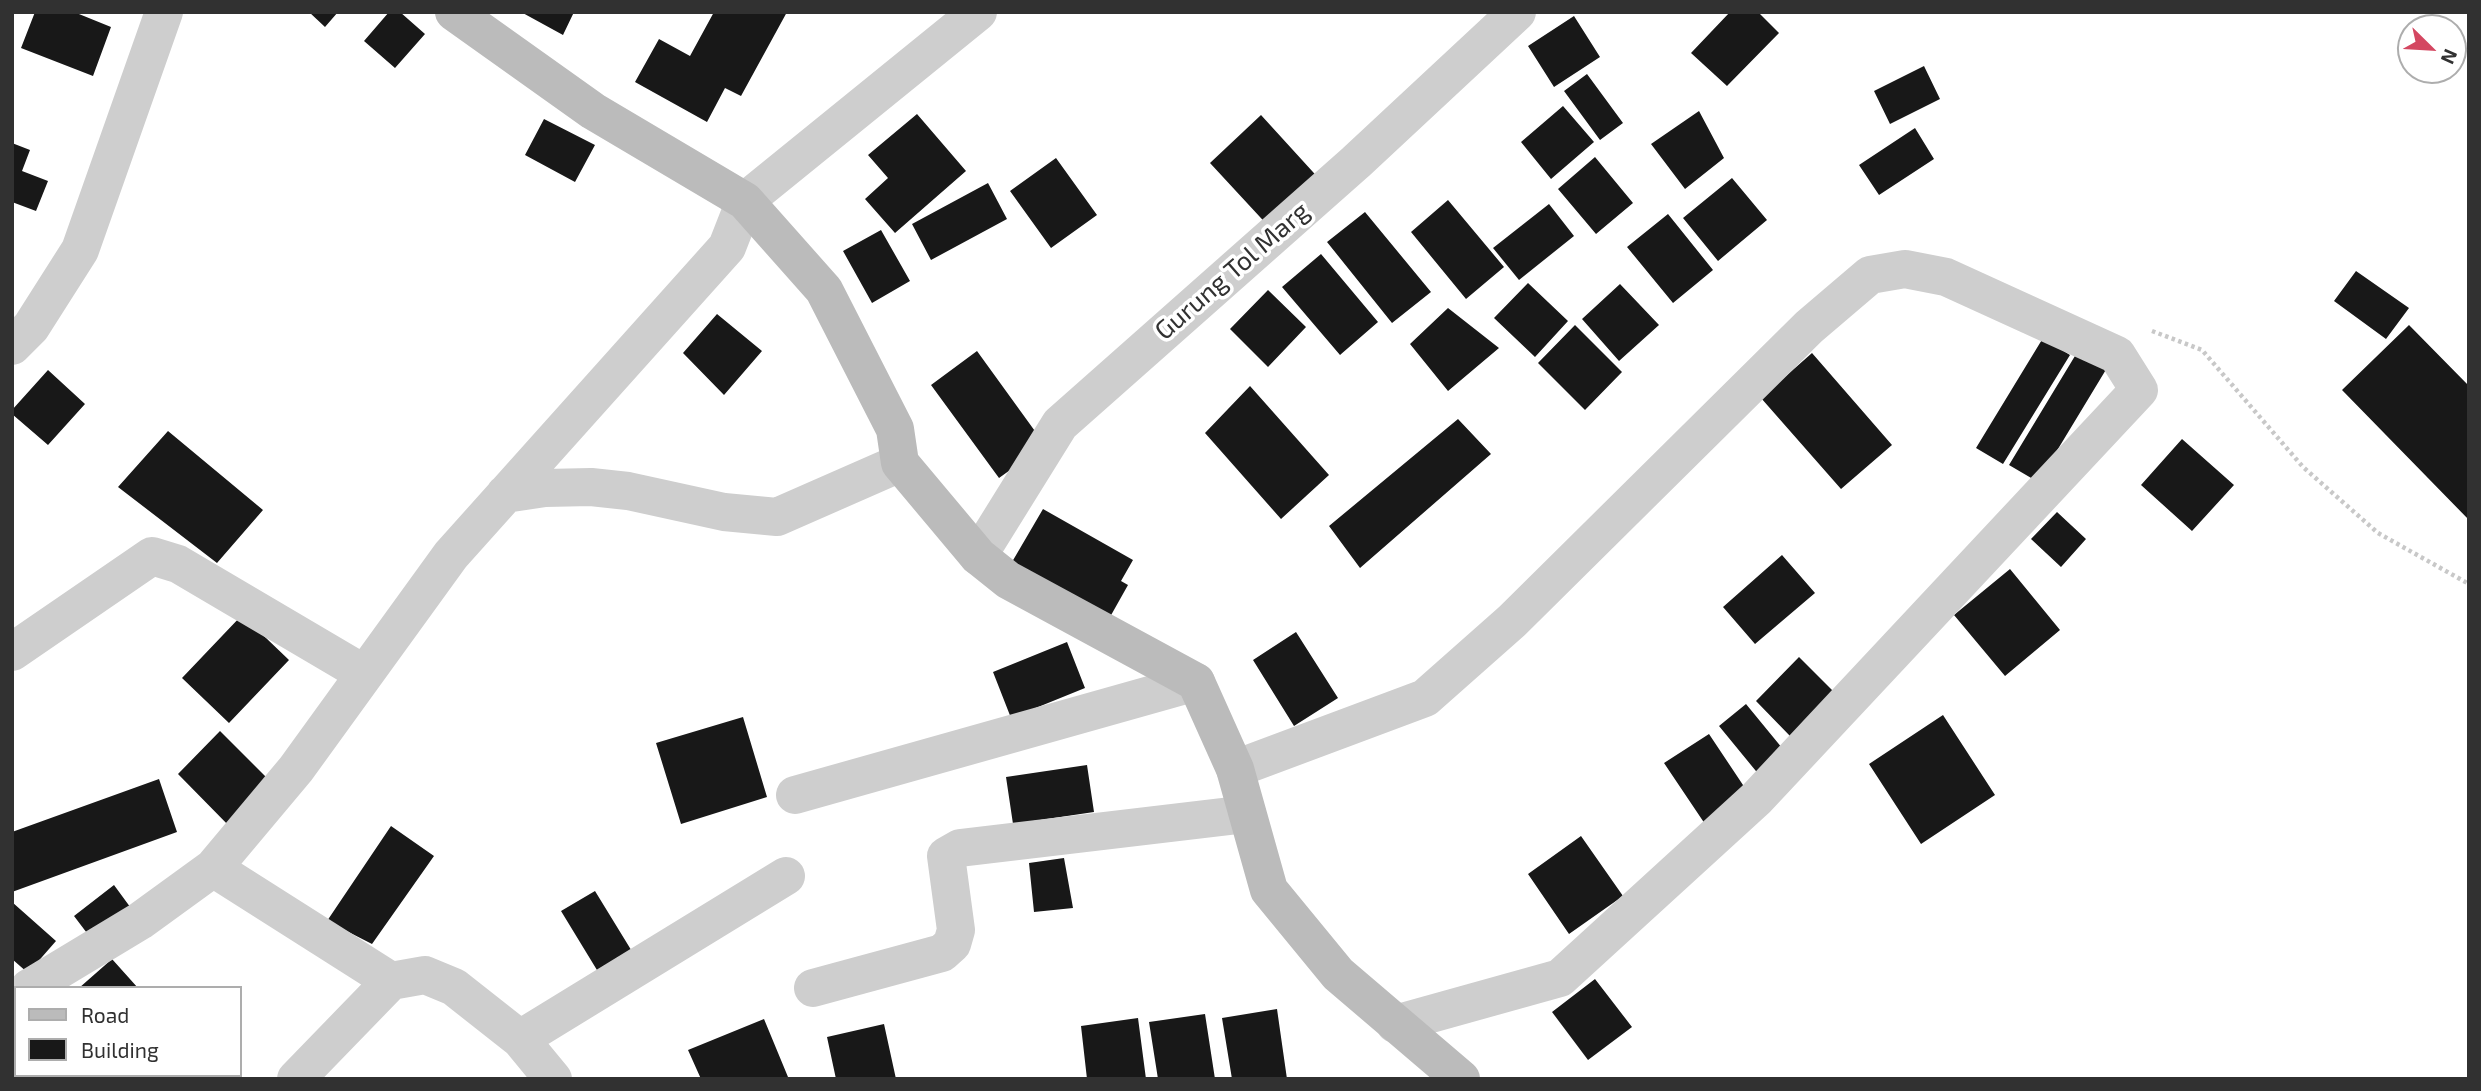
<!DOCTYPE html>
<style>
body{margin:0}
#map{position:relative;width:2481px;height:1091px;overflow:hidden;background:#fff;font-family:"Exo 2",sans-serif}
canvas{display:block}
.frame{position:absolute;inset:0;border:14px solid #313131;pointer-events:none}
.legend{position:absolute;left:14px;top:986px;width:228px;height:91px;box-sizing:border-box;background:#fff;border:2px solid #adadad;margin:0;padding:9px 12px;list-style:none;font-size:21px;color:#313131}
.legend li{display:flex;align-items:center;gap:14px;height:35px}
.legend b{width:35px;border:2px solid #adadad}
.north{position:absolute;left:2397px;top:14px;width:70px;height:70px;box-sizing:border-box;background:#fff;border:2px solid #adadad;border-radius:50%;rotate:114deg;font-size:19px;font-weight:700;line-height:28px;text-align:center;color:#313131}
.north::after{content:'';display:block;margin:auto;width:24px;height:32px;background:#d44761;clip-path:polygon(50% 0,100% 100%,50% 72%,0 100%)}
</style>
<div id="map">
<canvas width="2481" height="1091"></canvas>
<div class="frame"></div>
<ul class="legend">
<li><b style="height:9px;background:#bbb"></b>Road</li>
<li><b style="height:19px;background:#181818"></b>Building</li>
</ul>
<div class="north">N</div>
</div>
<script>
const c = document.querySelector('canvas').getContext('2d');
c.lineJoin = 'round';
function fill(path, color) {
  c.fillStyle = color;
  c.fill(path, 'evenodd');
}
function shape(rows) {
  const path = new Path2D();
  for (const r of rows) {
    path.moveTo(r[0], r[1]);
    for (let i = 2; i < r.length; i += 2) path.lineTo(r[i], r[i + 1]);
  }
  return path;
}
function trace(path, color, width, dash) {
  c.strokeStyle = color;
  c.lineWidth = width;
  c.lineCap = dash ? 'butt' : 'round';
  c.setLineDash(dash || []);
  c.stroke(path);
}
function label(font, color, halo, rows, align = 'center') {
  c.font = font + ' "Exo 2",sans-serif';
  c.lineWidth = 7;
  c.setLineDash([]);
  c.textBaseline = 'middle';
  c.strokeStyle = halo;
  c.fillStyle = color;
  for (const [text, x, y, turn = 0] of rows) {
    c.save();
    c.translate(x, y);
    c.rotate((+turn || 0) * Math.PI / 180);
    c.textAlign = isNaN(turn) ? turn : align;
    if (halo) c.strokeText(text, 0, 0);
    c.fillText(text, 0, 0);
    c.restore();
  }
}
fill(shape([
 [35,12,74,12,111,27,93,76,21,48],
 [309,12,338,12,325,27],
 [389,12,400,12,425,34,395,68,364,41],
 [521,12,574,12,563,35],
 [714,12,787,12,741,96,725,88,707,122,635,82,659,39,690,56],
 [1730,12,1758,12,1779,33,1727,86,1691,53],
 [1574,16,1600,57,1554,87,1528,46],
 [1924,66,1940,99,1890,124,1874,91],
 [1587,74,1623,123,1600,140,1564,91],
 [1563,106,1594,142,1551,179,1521,142],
 [1699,111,1724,158,1685,189,1651,144],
 [917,114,966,171,895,233,865,199,888,178,868,155],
 [1261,115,1323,183,1272,230,1210,163],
 [544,119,595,145,575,182,525,155],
 [1915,128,1934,159,1879,195,1859,165],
 [12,143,30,150,22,171,48,181,36,211,12,202],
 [1595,157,1633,203,1596,234,1558,189],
 [1056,158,1097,215,1051,248,1010,191],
 [1732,178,1767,220,1718,261,1683,218],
 [988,183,1007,219,931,260,912,224],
 [1448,200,1504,267,1466,299,1411,232],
 [1549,204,1574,236,1519,280,1493,248],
 [1365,212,1431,292,1392,323,1327,242],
 [1668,214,1713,270,1673,303,1627,247],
 [881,230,910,281,872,303,843,251],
 [1321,254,1378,322,1340,355,1282,287],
 [2356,271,2409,308,2386,339,2334,301],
 [1528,283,1568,321,1535,357,1494,318],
 [1620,284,1659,325,1619,361,1582,319],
 [1268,290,1306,327,1268,367,1230,329],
 [1448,308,1499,348,1448,391,1410,344],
 [717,314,762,351,724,395,683,353],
 [1575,325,1622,372,1585,410,1538,363],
 [2409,325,2469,386,2469,520,2342,390],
 [2043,338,2070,355,2003,464,1976,448],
 [2081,346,2110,363,2038,482,2009,465],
 [977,351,1045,445,999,478,931,385],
 [1812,353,1892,445,1841,489,1761,398],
 [48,370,85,404,48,445,12,414,12,410],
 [1250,386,1329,475,1281,519,1205,433],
 [1458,419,1491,454,1360,568,1329,526],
 [168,431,263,510,217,563,118,487],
 [2182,439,2234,485,2192,531,2141,485],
 [1043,509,1133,560,1121,581,1128,585,1110,617,1012,562],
 [2057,512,2086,539,2061,567,2031,539],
 [1782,555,1815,593,1755,644,1723,607],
 [2010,569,2060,630,2005,676,1954,615],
 [242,615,289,660,229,723,182,678],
 [1296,632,1338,698,1294,726,1253,660],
 [1067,642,1085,688,1011,718,993,672],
 [1799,657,1834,692,1790,736,1756,701],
 [1746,704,1787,754,1760,776,1719,726],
 [1943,715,1995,795,1921,844,1869,764],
 [743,717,767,797,681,824,656,743],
 [220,731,276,787,233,830,178,774],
 [1709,734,1749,794,1705,824,1664,763],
 [1087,765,1094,812,1013,824,1006,777],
 [159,779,177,832,12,892,12,832],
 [391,826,434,856,372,944,327,921],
 [1581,836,1623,896,1569,934,1528,874],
 [1064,858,1073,908,1034,912,1029,863],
 [114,885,136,915,96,945,74,916],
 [595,891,633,953,600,975,561,911],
 [12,902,56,941,28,973,12,959],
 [112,959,138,988,79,988],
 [1595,979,1632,1027,1588,1060,1552,1012],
 [1277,1009,1287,1079,1232,1079,1222,1018],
 [1205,1014,1215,1079,1158,1079,1149,1022],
 [1138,1018,1146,1079,1087,1079,1081,1026],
 [764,1019,788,1077,701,1079,688,1050],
 [884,1024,896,1079,836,1079,827,1037],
 [12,1040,16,1043,16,1075,46,1075,43,1079,12,1079]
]), '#181818');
trace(shape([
 [2152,331,2202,350,2303,467,2378,533,2469,584]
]), '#c8c8c8', 4.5, [3.5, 3.5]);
trace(shape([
 [12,346,31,327,80,250,164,12],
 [505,494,545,488,591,487,628,491,724,512,777,517,900,463],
 [978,556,1060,424,1356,162,1517,12],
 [12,652,152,556,178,564,363,673],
 [1235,769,1425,698,1512,621,1809,327,1870,275,1905,269,1946,277,2117,355,2139,390,1756,799,1560,978,1395,1024],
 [795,795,1196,682],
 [213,868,391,981,425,975,454,987,520,1039,553,1079],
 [29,988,140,921,213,868,296,769,451,555,727,247,745,201,978,12],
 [813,988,942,953,952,944,956,930,946,856,960,848,1247,814],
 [520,1039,786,876],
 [296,1079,391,981]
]), '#cecece', 38);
trace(shape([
 [454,12,593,111,745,201,824,290,895,429,900,463,978,556,1008,580,1196,682,1235,769,1269,890,1338,974,1461,1079]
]), '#bbb', 38);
label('26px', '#313131', '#fff', [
 ["Gurung Tol Marg",1232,271,-41]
]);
</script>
